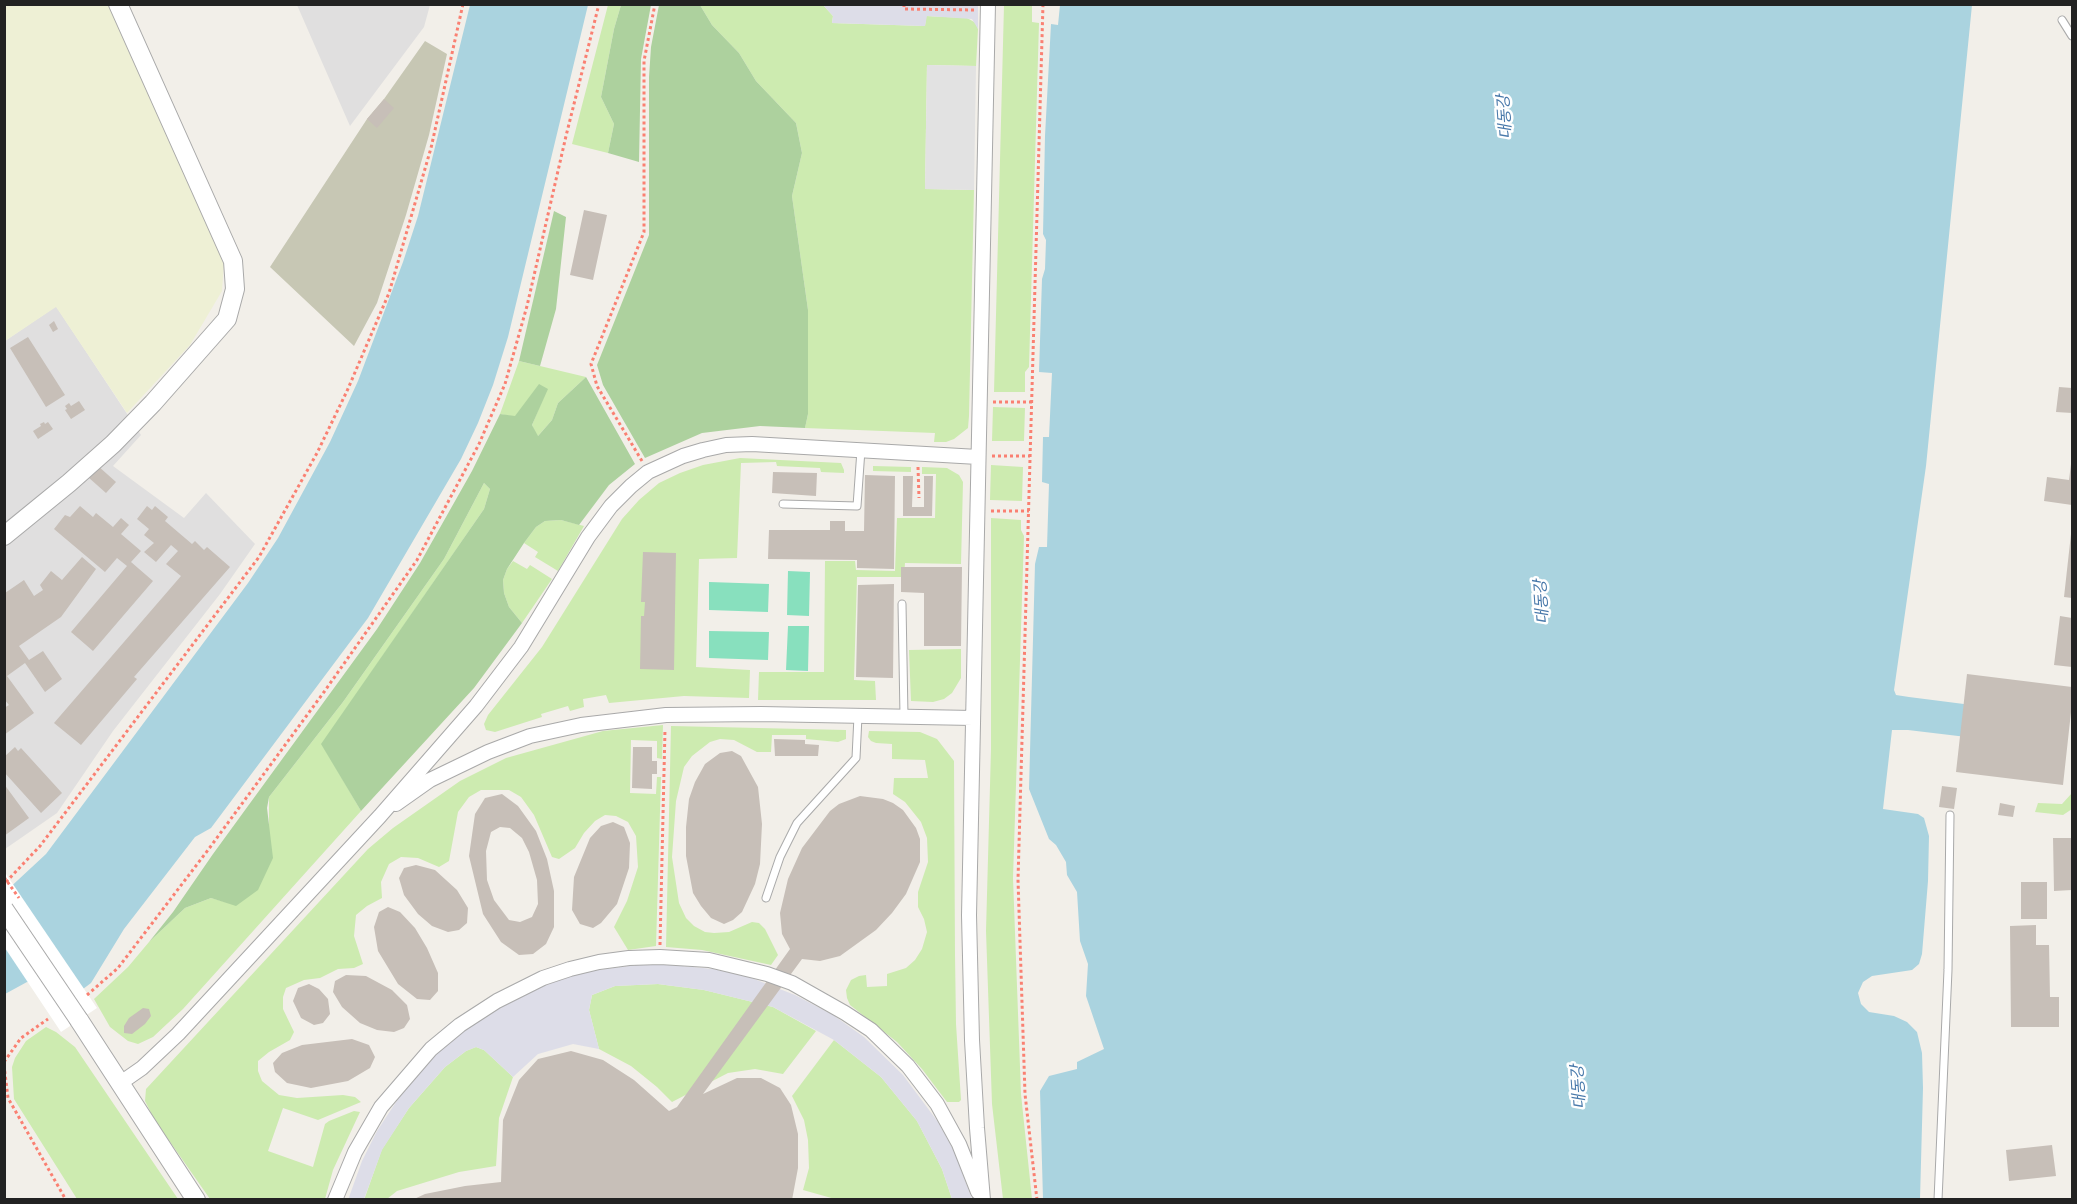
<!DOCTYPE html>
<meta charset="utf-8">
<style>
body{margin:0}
#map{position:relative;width:2077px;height:1204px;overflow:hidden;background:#f2efe9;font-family:Montserrat,sans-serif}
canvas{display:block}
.frame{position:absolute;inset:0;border:6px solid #222;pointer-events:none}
</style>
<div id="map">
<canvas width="2077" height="1204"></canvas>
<div class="frame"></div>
</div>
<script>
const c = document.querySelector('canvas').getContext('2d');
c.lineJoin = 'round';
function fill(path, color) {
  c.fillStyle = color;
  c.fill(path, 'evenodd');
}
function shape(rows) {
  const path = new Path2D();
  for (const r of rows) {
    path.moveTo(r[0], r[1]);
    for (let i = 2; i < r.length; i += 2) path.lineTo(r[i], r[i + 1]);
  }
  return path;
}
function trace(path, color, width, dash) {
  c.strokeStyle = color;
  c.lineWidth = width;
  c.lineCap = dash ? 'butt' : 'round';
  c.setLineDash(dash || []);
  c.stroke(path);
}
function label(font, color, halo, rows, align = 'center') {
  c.font = font + ' Montserrat,"Noto Sans KR",sans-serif';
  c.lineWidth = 5;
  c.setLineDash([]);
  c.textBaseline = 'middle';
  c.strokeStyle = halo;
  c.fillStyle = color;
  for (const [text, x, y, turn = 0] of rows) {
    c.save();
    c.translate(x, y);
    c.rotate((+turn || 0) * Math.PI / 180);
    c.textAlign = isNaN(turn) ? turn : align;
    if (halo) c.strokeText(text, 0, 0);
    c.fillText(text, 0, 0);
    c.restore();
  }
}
fill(shape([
 [297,5,430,5,424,27,350,126],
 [56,306,141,435,113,466,184,518,206,493,255,544,220,594,113,731,57,813,5,849,5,341]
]), '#e0dfdf');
fill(shape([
 [425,41,447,54,429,135,406,215,377,303,354,346,270,267,367,119,384,99]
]), '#c7c7b4');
fill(shape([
 [5,5,109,5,224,263,222,291,190,345,127,413,56,307,5,341]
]), '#eef0d5');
fill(shape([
 [608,5,621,5,614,29,601,97,614,124,608,153,572,144],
 [700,5,823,5,833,16,832,23,925,26,926,16,967,18,976,23,978,29,976,66,927,65,925,189,974,190,969,416,968,428,954,439,946,442,934,442,935,433,805,428,808,414,808,310,792,196,802,153,796,123,756,81,739,53,712,25],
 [1004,5,1032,5,1032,22,1039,23,1029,367,1025,372,1025,392,994,392],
 [519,361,586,377,558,403,552,420,537,437,532,425,547,389,515,417,500,414],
 [993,407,1025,408,1024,441,992,441],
 [740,458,841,463,844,470,844,473,821,472,820,468,777,466,776,462,741,463,737,558,699,559,696,667,750,670,749,698,684,696,609,703,606,695,583,699,584,707,570,711,568,706,541,714,542,717,495,732,486,730,484,724,488,715,542,647,622,519,639,500,659,483,680,473,703,465],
 [991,465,1023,467,1022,501,990,500],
 [873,466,911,467,911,472,873,471],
 [922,467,947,468,959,475,963,482,961,564,905,563,904,577,857,577,854,680,875,681,876,700,758,700,759,672,824,672,825,561,855,561,856,570,895,571,897,518,935,518,936,474,922,474],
 [484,483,490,489,484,509,322,744,361,811,183,1009,153,1037,138,1044,128,1041,110,1027,94,999,128,967,149,942,185,908,211,898,236,905,269,830,269,797,343,702,444,559],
 [991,518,1021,520,1021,530,1024,536,1013,878,1021,1094,1032,1199,1003,1199,992,1104,986,931,991,749],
 [561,520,584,526,558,571,535,557,538,552,524,543,536,527,545,521],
 [513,561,527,569,530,565,552,579,522,623,509,607,504,593,503,580,507,569],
 [961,649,961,678,952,693,944,699,933,702,911,701,909,650],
 [663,725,662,759,657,758,657,741,631,740,630,793,656,794,657,777,661,777,656,946,628,950,614,927,627,901,638,867,636,836,628,822,616,816,605,815,595,821,584,833,575,848,559,859,552,857,534,815,521,797,509,790,481,790,469,797,458,812,449,861,439,867,418,858,401,857,389,864,381,882,382,898,367,906,356,915,354,936,363,964,354,968,338,969,320,978,304,980,286,988,283,997,283,1009,294,1032,290,1040,269,1052,258,1061,258,1071,262,1081,279,1095,297,1098,343,1095,355,1097,361,1102,318,1120,283,1108,268,1151,313,1167,325,1124,329,1121,354,1111,360,1112,333,1170,325,1199,210,1199,154,1119,145,1101,146,1089,368,849,393,828,460,781,506,758,603,731],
 [671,726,846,730,846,739,838,742,806,739,806,735,772,735,771,752,757,752,734,740,720,739,710,742,692,756,684,767,676,801,672,857,679,903,686,918,694,926,705,932,714,933,729,932,752,922,759,923,765,929,778,955,771,965,702,950,666,947],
 [869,731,920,732,937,739,954,761,955,955,956,1024,961,1100,959,1102,947,1102,922,1069,897,1042,850,1005,847,998,846,990,851,980,859,976,866,975,867,987,887,986,887,974,906,968,915,960,922,949,927,932,924,919,918,907,918,892,928,862,927,838,921,822,905,802,893,794,894,778,928,778,925,760,892,759,892,744,876,743,871,741,868,737],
 [2072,793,2072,809,2063,815,2035,812,2038,803,2062,804],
 [658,984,704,990,773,1007,816,1031,783,1074,755,1069,728,1073,672,1102,657,1087,631,1066,599,1049,589,1010,592,995,615,986],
 [46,1027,56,1032,75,1047,178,1199,77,1199,14,1099,12,1067,15,1058,26,1041],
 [834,1040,881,1077,917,1121,942,1169,952,1199,835,1199,803,1190,809,1168,808,1140,804,1120,792,1096],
 [476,1047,484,1050,513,1077,499,1118,496,1166,459,1172,397,1191,387,1199,364,1200,382,1149,409,1108,445,1067,466,1051]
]), '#cdebb0');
fill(shape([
 [621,5,651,5,641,59,639,162,608,153,614,124,601,97,614,29],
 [659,5,700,5,712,25,739,53,756,81,796,123,802,153,792,196,808,310,808,414,805,428,760,426,702,433,645,458,603,385,597,365,649,235,649,77,651,47],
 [554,211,566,217,556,309,540,366,519,361],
 [586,377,635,464,609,485,579,525,561,520,545,521,536,527,524,543,507,569,503,580,504,593,509,607,522,623,474,688,361,811,321,744,484,509,490,489,484,483,444,559,343,702,269,797,267,808,273,858,258,890,236,906,211,898,185,908,149,942,173,912,213,854,377,629,420,563,472,471,500,414,515,416,539,384,548,389,532,425,538,436,552,420,558,403]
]), '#add19e');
fill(shape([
 [788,571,810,572,809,616,787,615],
 [709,582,769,584,768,612,709,610],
 [788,626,809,626,808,671,786,670],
 [709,631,769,632,768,660,709,658]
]), '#88e0be');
fill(shape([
 [927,65,976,66,974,190,925,189]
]), '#e2e2e2');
fill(shape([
 [823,5,978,5,978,29,972,19,927,16,925,26,832,23,833,16],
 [651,963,713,969,749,977,795,995,833,1015,864,1037,903,1075,938,1122,954,1151,972,1199,952,1199,942,1169,917,1121,881,1077,834,1040,773,1007,704,990,658,984,615,986,592,995,589,1010,599,1049,573,1044,538,1054,513,1077,484,1050,476,1047,466,1051,445,1067,409,1108,382,1150,364,1199,348,1200,362,1161,377,1131,402,1093,432,1056,460,1033,502,1006,546,985,583,972]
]), '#dddde8');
fill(shape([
 [470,5,588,5,508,337,493,385,478,423,461,459,368,618,211,828,195,837,124,929,91,983,83,989,27,982,5,994,4,893,46,854,248,583,278,538,330,442,358,381,403,262,418,216],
 [1060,5,1972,5,1926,466,1894,690,1896,695,1909,697,2003,709,2000,741,1908,730,1892,730,1883,809,1918,814,1924,818,1929,836,1928,881,1922,954,1919,964,1912,970,1872,976,1863,982,1858,993,1861,1004,1869,1012,1894,1016,1907,1022,1917,1032,1922,1053,1923,1088,1920,1199,1043,1199,1040,1091,1049,1076,1077,1069,1077,1062,1104,1049,1086,996,1088,964,1080,941,1077,892,1067,875,1066,862,1056,845,1049,839,1029,789,1035,564,1039,547,1047,547,1049,484,1042,482,1043,437,1049,437,1052,373,1039,372,1042,279,1045,269,1046,240,1043,234,1045,136,1051,24,1058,25]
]), '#aad3df');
fill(shape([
 [4,871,97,1008,61,1032,5,948]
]), '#fff');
fill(shape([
 [384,99,394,108,377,128,367,119],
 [584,210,607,215,593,280,570,275],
 [54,321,58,329,53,332,49,325],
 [28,337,65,395,46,407,10,348],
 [2059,387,2072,388,2072,413,2056,412],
 [79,401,85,410,71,419,65,410,67,409,65,406,69,403,71,406],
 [44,422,45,424,48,422,53,429,38,439,33,431,41,426,40,424],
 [2071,464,2072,505,2044,501,2047,477,2069,480],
 [98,466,116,482,106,493,88,477],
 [773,472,817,473,816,496,772,493],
 [865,475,895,476,894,569,857,568,857,560,768,559,769,530,830,530,830,521,845,521,845,531,864,531],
 [903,476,913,476,912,507,924,507,924,476,933,476,932,516,903,516],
 [80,506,93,517,96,513,113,527,121,518,129,525,121,534,141,551,131,562,153,581,93,651,71,632,127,566,117,558,105,572,54,529,65,515,70,517],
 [147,506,152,510,155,506,168,517,165,521,192,544,195,541,204,550,207,547,230,567,134,677,137,679,81,745,54,723,181,576,166,564,178,551,171,545,156,562,144,552,154,543,144,535,149,529,137,519],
 [2071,534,2072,534,2072,598,2064,597],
 [643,552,676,553,674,670,640,669,641,616,644,616,645,602,641,602],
 [82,557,96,569,61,617,19,646,29,660,43,651,62,679,45,692,25,663,7,676,34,713,4,735,4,708,9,705,4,699,5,593,24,580,34,596,43,590,40,585,51,571,62,580],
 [901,567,962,567,961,646,924,646,924,593,901,592],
 [894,584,893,678,856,677,858,585],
 [2060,616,2072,618,2072,667,2054,665],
 [1967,674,2072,687,2072,703,2063,785,1956,772],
 [774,739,805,740,805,744,819,745,818,756,775,756],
 [15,747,18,751,21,748,62,793,41,813,4,772,4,757],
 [633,747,652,747,652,761,657,761,657,774,652,774,652,789,632,788],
 [732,751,741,756,758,787,762,824,760,864,755,884,742,912,733,920,724,924,711,918,701,906,693,893,686,856,686,827,689,799,695,782,705,764,720,753],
 [4,784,29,818,4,836],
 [1942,786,1957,788,1954,809,1939,807],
 [502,794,518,806,536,831,547,859,554,891,554,927,546,944,533,954,519,955,501,942,483,914,469,856,475,814,485,798],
 [500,827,510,828,522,838,529,852,537,880,538,904,532,917,520,922,509,920,494,900,487,880,486,851,491,832],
 [860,796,883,799,893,803,903,810,916,828,920,839,920,862,906,894,892,913,876,930,840,956,820,961,802,959,703,1094,737,1078,761,1078,780,1088,791,1105,798,1134,798,1168,792,1200,412,1200,425,1194,465,1186,501,1182,503,1120,519,1080,538,1059,571,1051,603,1060,634,1080,669,1111,677,1107,790,949,782,934,780,913,788,879,802,848,830,811,839,804],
 [2000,803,2015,806,2013,817,1998,815],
 [613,822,624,827,630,843,629,868,617,904,601,923,593,928,580,924,572,910,574,877,590,838,601,826],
 [2053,838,2072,838,2072,890,2054,891],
 [416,865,435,870,457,890,468,908,467,923,459,930,448,932,432,926,418,914,404,895,399,878,404,868],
 [2021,882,2047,882,2047,919,2021,919],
 [388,907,400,912,415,928,427,948,438,973,438,991,430,1000,417,999,398,984,378,951,374,927,379,912],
 [2036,925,2036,945,2049,945,2050,997,2059,997,2059,1027,2011,1027,2010,926],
 [346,975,366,976,392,990,407,1005,410,1019,404,1028,394,1032,377,1030,360,1023,342,1007,333,992,335,981],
 [309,984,319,989,328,999,330,1014,323,1023,314,1025,301,1018,293,1001,298,988],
 [143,1008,149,1009,151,1016,145,1024,132,1034,124,1033,124,1026,129,1018],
 [352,1039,369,1045,375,1057,370,1068,348,1081,311,1088,287,1083,275,1072,273,1063,282,1053,302,1045],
 [2052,1145,2056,1176,2009,1181,2006,1150]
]), '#c7bfb8');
const service = shape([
 [2062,20,2072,36],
 [783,504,857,506,861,450],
 [902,604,904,716],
 [766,898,780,857,797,823,856,758,858,716],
 [1938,1200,1948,970,1950,815]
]);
const minor = shape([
 [396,804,430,780,488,752,530,736,581,725,666,715,761,714,973,718],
 [119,1084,142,1068,178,1034,380,816,476,706,521,647,588,537,611,506,631,486,648,472,683,456,703,450,726,445,752,444,978,457],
 [335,1200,355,1152,381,1107,431,1049,460,1025,497,1001,543,978,570,969,599,962,629,958,660,957,709,960,767,974,792,983,845,1013,871,1030,908,1066,937,1104,959,1144,978,1192],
 [983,1200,977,1128,972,1040,969,915,988,4]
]);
const tertiary = shape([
 [4,536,69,483,113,444,153,403,227,319,235,289,233,261,118,4],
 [79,1020,196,1200]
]);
trace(service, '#a9a9a9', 9);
trace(minor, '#a9a9a9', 16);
trace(tertiary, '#a9a9a9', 20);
trace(shape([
 [904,4,904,9,974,10],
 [993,402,1033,402],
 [992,456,1030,456],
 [642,461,597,386,591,364,644,232,644,61,655,4],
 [918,467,919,498],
 [991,511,1029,511],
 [6,882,40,846,259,557,317,453,347,391,389,293,431,148,463,4],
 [660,945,665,729],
 [87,995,118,968,208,850,324,692,417,560,479,444,505,384,527,306,566,136,599,4],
 [4,1062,21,1038,48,1019],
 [4,1065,8,1098,66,1200],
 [1037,1200,1025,1094,1018,880,1043,4]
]), '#fa8072', 3, [3, 3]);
trace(service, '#fff', 7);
trace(minor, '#fff', 14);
trace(tertiary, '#fff', 18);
const tertiaryBridge = shape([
 [4,909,79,1020]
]);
trace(tertiaryBridge, '#a9a9a9', 20, []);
trace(shape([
 [4,877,19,898]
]), '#fa8072', 3, [3, 3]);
trace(tertiaryBridge, '#fff', 18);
label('italic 16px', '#4a7aab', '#fff', [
 ["대동강",1505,117,-94],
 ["대동강",1542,602,-94],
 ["대동강",1579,1087,-94]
]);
</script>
